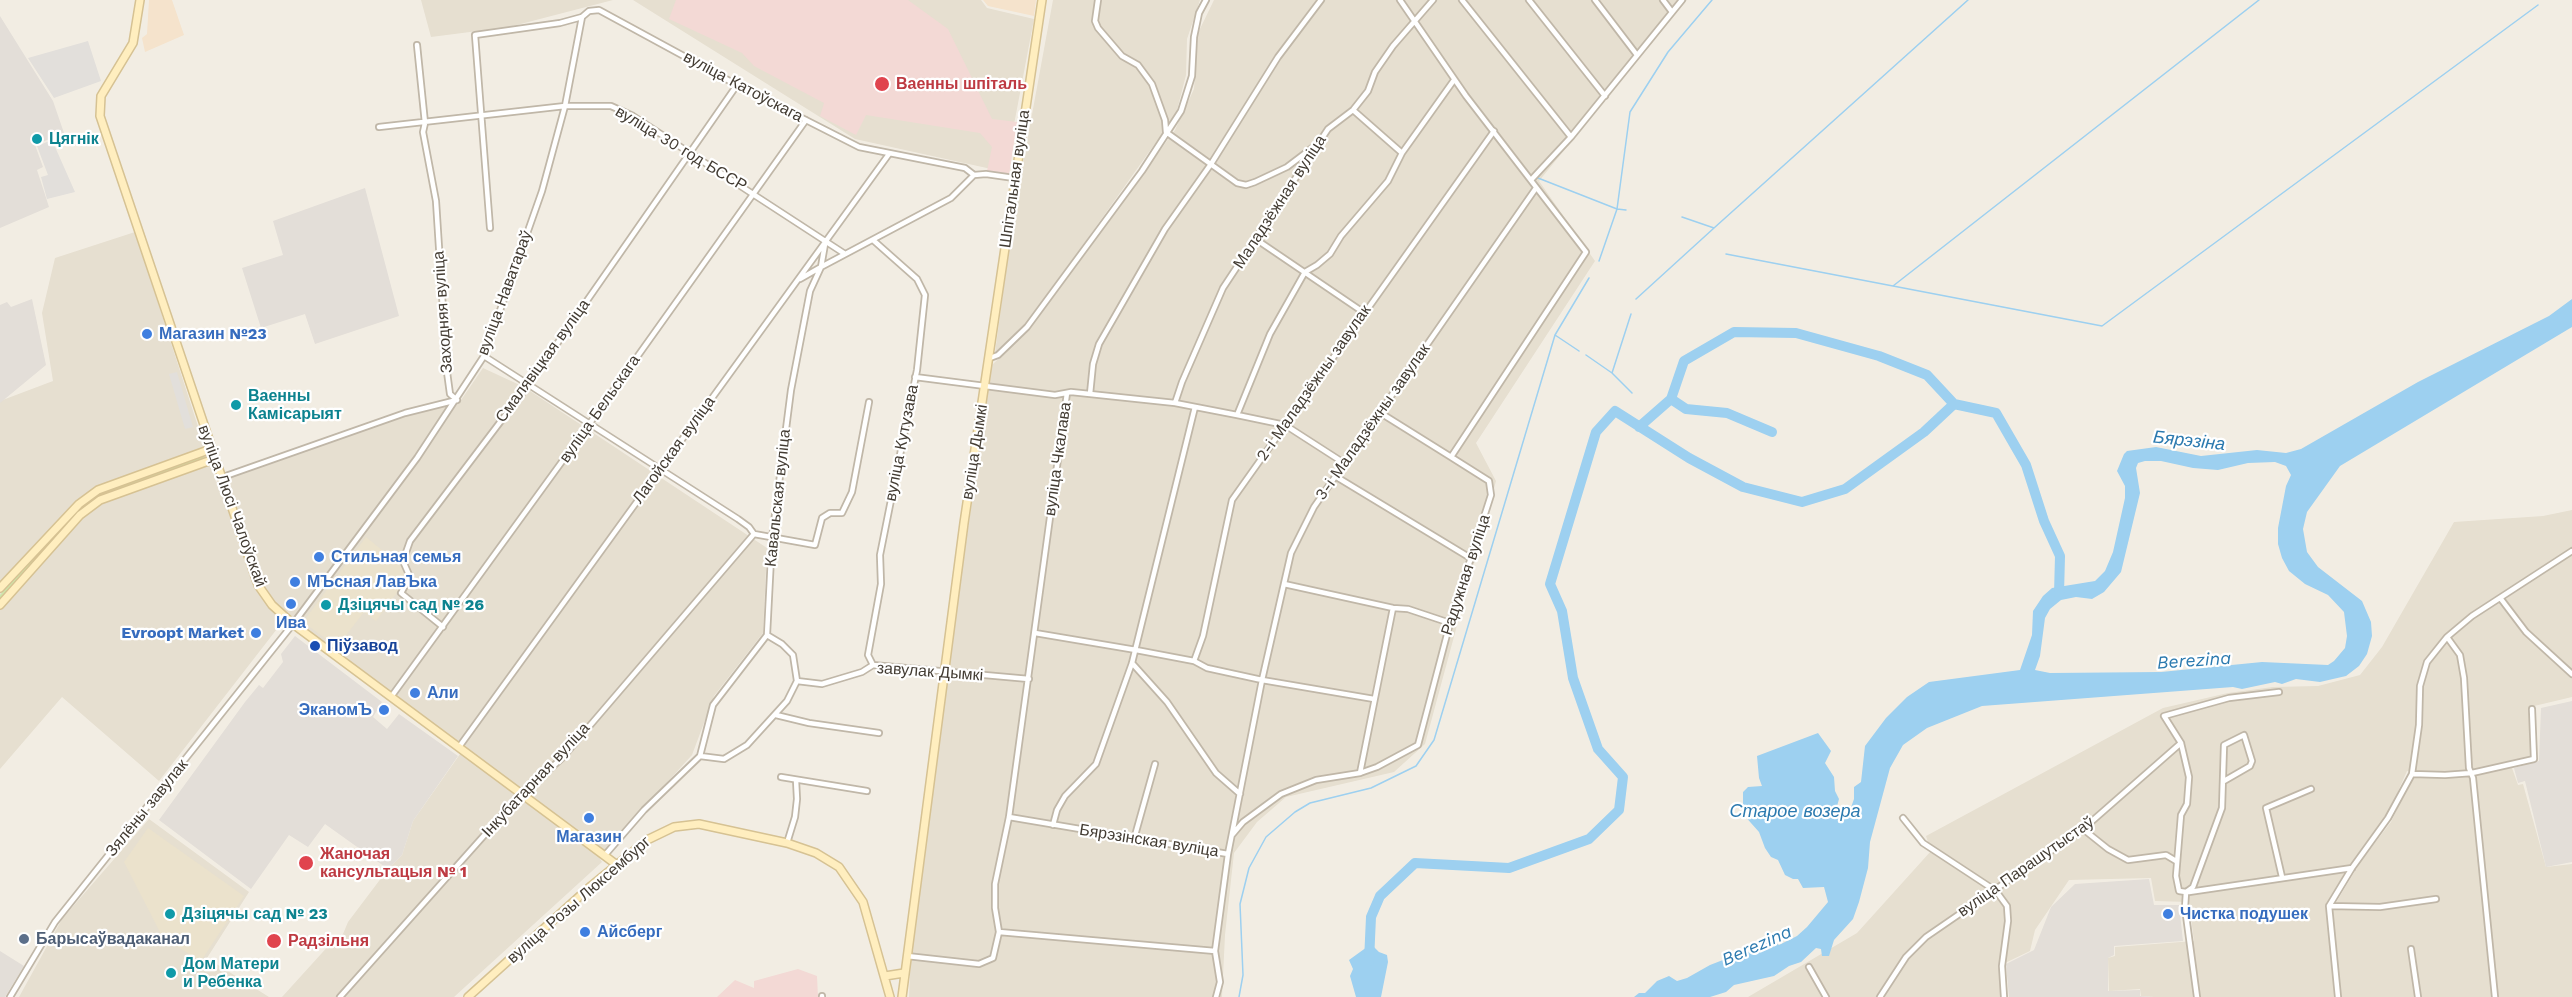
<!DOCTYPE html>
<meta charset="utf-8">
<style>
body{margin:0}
canvas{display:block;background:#f2ede3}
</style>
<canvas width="2572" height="997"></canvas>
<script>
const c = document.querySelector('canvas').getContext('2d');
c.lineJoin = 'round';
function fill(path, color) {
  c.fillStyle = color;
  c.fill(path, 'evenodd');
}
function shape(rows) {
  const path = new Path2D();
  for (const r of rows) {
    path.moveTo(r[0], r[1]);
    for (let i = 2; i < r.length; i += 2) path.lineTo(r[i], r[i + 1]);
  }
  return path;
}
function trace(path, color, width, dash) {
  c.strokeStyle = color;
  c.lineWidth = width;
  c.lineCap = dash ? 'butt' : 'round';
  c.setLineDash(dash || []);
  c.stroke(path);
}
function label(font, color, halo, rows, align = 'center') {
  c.font = font + ' "Work Sans",sans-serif';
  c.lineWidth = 4.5;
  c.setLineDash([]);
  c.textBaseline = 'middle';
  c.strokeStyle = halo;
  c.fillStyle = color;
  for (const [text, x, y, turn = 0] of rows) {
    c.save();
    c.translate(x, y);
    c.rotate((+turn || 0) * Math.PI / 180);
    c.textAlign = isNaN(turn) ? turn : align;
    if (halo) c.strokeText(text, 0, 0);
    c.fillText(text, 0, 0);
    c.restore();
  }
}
fill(shape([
 [421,0,613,0,509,27,431,37],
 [633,0,981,0,987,8,1034,19,1005,172,855,139],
 [1053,0,1200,0,1187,39,1186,75,1176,114,1024,328,995,353,1013,218],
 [1214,0,1687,0,1539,181,1595,261,1476,443,1496,481,1425,744,1394,772,1286,797,1257,822,1234,853,1225,935,1222,997,909,997,911,953,945,686,992,365,1026,332,1175,130,1194,89,1198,33],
 [135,232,216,482,416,412,459,403,483,368,524,387,767,548,763,633,714,696,692,755,599,857,602,862,454,997,282,997,331,943,343,934,348,922,388,869,402,855,413,821,465,747,287,616,159,781,62,697,0,769,0,401,53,381,42,313,55,258],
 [2572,510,2572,697,2530,707,2531,758,2472,771,2407,771,2391,807,2328,905,2336,997,2154,997,2141,996,2140,989,2109,991,2108,958,2115,956,2115,947,2194,941,2189,902,2155,901,2151,878,2069,880,2035,930,2030,951,2005,963,2007,997,1748,997,1857,933,1931,851,1926,836,2163,708,2228,693,2273,687,2318,686,2360,675,2382,647,2454,522,2543,516],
 [2512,768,2518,785,2523,784,2546,867,2572,864,2572,997,2340,997,2331,911,2361,861,2391,822,2413,776,2461,776],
 [149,819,249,892,207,958,269,997,19,997,62,919]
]), '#e6dfd0');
fill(shape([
 [149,0,172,0,184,35,145,52,142,38,147,34],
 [983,0,1036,0,1034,16,988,6]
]), '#f5e3cc');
fill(shape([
 [0,16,53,101,64,133,35,145,43,167,37,170,49,207,0,228],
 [365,188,399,316,315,344,305,314,261,328,242,268,283,255,273,221],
 [32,299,46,365,0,403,0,305,7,302,11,307],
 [295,636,382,702,373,717,387,729,399,714,458,756,413,821,402,855,388,869,325,824,308,847,289,835,251,889,159,820,245,702,259,685,263,688,283,662,281,654],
 [2572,701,2572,862,2546,867,2525,781,2518,783,2514,768,2539,761,2541,708],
 [2149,879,2154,905,2179,905,2183,941,2114,946,2114,955,2108,958,2108,991,2140,990,2140,996,2153,997,2009,997,2006,964,2034,950,2051,907,2075,884],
 [0,951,24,966,5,997,0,997]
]), '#e3ded8');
fill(shape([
 [366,537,400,565,407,579,376,621,364,612,337,647,303,622],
 [148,828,244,896,201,961,163,938,124,862]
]), '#ebe2cc');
fill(shape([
 [676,0,908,0,948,29,992,119,1017,122,1009,175,987,171,992,147,980,133,866,115,856,135,820,116,824,103,754,66,742,53,669,19],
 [798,969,817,976,818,997,717,997,735,980,754,988,754,981]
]), '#f3d9d5');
fill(shape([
 [203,455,204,459,97,498,68,523,0,599,0,595,66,521,97,495]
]), '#cde7aa');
fill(shape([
 [88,41,101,81,54,98,28,58],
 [52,140,75,192,47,199,41,177,48,175,37,146],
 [177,372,193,427,185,429,169,374]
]), '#e2dfdb');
fill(shape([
 [2572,299,2572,327,2340,466,2307,512,2303,529,2307,552,2318,567,2362,601,2371,622,2372,636,2367,654,2359,666,2346,676,2320,682,2296,679,2282,684,2275,682,2242,689,2233,687,1982,706,1927,728,1903,745,1890,768,1870,842,1868,868,1859,902,1853,919,1834,940,1829,956,1822,956,1821,949,1816,948,1801,962,1789,966,1774,976,1734,985,1726,992,1710,997,1634,997,1639,993,1645,993,1657,981,1669,976,1677,981,1687,978,1710,965,1741,953,1745,955,1752,949,1765,943,1774,942,1779,945,1797,936,1807,927,1828,902,1824,887,1803,888,1798,879,1793,879,1785,875,1778,860,1771,857,1765,848,1759,832,1743,814,1743,792,1748,787,1762,786,1759,778,1757,756,1818,733,1831,751,1825,763,1834,777,1835,791,1839,799,1836,810,1849,813,1854,799,1854,787,1861,782,1865,746,1886,718,1907,697,1929,682,2020,670,2032,635,2033,611,2043,596,2052,588,2095,581,2105,571,2113,552,2125,498,2125,486,2117,471,2124,454,2127,451,2156,447,2201,456,2257,450,2286,453,2301,449,2418,382,2549,316],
 [2145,461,2161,461,2193,468,2218,470,2248,463,2275,462,2286,466,2291,475,2286,486,2278,528,2278,544,2282,558,2289,571,2305,584,2328,595,2344,612,2347,636,2345,648,2334,661,2328,665,2262,662,2161,672,2050,673,2035,670,2040,656,2045,618,2050,609,2061,600,2076,597,2092,599,2104,592,2121,572,2140,493,2136,468,2138,463],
 [1367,947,1374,947,1379,952,1387,955,1388,962,1381,997,1356,997,1350,976,1353,969,1349,960]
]), '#9dd0f0');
trace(shape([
 [1538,178,1617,209,1630,112,1668,52,1712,0],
 [1714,228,1968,0],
 [1726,254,1893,286,2259,0],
 [1599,261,1617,209,1626,210],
 [1893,286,2102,326,2538,5],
 [1636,299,1714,228,1682,217],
 [1631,314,1612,373,1632,393],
 [1579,351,1555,335,1589,278],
 [1586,355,1612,373],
 [1239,997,1243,975,1240,904,1249,868,1266,837,1295,812,1310,803,1371,788,1416,766,1434,740,1555,335]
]), '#9dd0f0', 1.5);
trace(shape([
 [1671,399,1686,409,1727,413,1772,432],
 [1639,427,1671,399,1684,361,1734,332,1796,333,1879,356,1927,375,1954,404],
 [1369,961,1371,917,1380,896,1415,863,1509,868,1589,839,1619,810,1623,777,1598,749,1573,678,1562,611,1550,584,1596,432,1615,411,1689,458,1743,487,1802,502,1845,489,1924,432,1954,404,1996,413,2026,465,2044,521,2060,556,2059,594]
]), '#9dd0f0', 10);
const street = shape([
 [1098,0,1095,21,1098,28,1122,56,1138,65,1152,84,1165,120,1166,132,1237,183,1246,185,1255,182,1287,167,1316,145],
 [1462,0,1571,137],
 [1529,0,1605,96],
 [1595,0,1637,55],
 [1663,0,1672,12],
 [417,45,425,123,423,132,436,201,447,372,450,394,457,400],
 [1353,110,1402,153],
 [379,127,565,106,611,106,633,116,845,254],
 [1531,180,1571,137,1682,0],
 [490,228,475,35,560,23,582,17,589,11,599,10,737,85,859,147,965,168,974,175,986,174,1014,178],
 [1257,240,1363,312],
 [800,279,821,267,825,244],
 [484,356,738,519,749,527,754,534,815,545,822,518,830,513,842,513,852,492,869,402],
 [990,358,998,355,1027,327,1142,171,1181,111,1192,76,1194,37,1199,13,1206,0],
 [915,377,1055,395,1071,392,1175,403,1237,415,1285,425,1344,463],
 [1090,394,1093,364,1099,344,1165,229,1211,164,1278,57,1321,0],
 [1175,403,1182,382,1223,288,1328,129,1353,110,1368,91,1375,72,1393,46,1433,0],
 [1379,412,1451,457],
 [1237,415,1270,334,1305,272,1317,265,1330,254,1341,236,1388,181,1402,153,1454,80],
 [1335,476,1472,559],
 [220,478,405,413,457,400],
 [1284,584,1393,608,1408,609,1450,623],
 [2501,599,2526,632,2572,674],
 [443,627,401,593,410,577,403,561,410,541,529,384,737,85],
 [1035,633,1136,650,1194,661,1207,668,1262,680,1374,699],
 [2447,637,2460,655,2464,678,2469,768,2473,778,2495,997],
 [1194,661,1203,636,1232,500,1494,131],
 [1132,663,1167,702,1216,773,1240,794],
 [873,665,868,655,881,584,880,555,917,370,925,295,917,279,873,240],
 [797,681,822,684,862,672,873,665,1029,679],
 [391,697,590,423,806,120],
 [776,715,809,723,879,733],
 [459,747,889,154],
 [700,756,724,759,747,745,787,701,797,681,793,655,782,644,767,635],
 [1360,773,1393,608],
 [2412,774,2445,775,2472,773,2534,759,2532,709],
 [781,777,867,791],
 [1009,817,1228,854],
 [1903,818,1923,843,1996,891,2007,906,2008,921,2002,966,2004,997],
 [1053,825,1057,810,1065,796,1096,764,1132,663,1195,407],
 [2083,829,2108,849,2128,860,2166,855,2176,861],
 [1232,835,1243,822,1281,794,1316,780,1360,773,1377,767,1418,745,1450,623,1491,495,1489,481,1451,457,1586,252,1466,96,1400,0],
 [1134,839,1155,764],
 [787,843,795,817,797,799,796,780],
 [605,855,644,810,700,756,713,705,767,635,772,538,791,390,810,291,821,267,951,198,974,175],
 [2282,877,2266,808,2311,789],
 [2186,892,2193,887,2222,808,2224,745,2244,735,2252,761,2250,766,2224,781],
 [2189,892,2352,868],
 [2329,906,2380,907,2436,899],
 [999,932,1215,951],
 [2411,949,2418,997],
 [907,956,979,964,993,958,999,932,995,908,995,884,1009,817,1067,393],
 [1809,967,1826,997],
 [10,997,55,922,293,624,417,458,484,356,542,191,565,106,582,17],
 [340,997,513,803,563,757,754,534],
 [822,997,822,996],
 [1216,997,1220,982,1215,951,1228,854,1262,680,1291,553,1314,507,1536,188],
 [1880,997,1906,957,1926,937,2083,829,2181,743],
 [2197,997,2185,908,2186,892,2179,891,2176,876,2181,815,2187,804,2189,777,2181,743,2164,716,2229,698,2279,692],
 [2338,997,2329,906,2352,868,2388,818,2412,774,2419,725,2420,686,2427,662,2447,637,2472,616,2572,551]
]);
const secondary = shape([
 [140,0,133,43,101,96,100,116,258,585,272,605,293,624,617,865],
 [0,588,79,504,98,490,211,449],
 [0,605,80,515,100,500,214,459],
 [885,976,904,973],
 [468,997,591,886,647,840,674,827,699,824,787,843,816,853,839,867,863,902,890,997],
 [902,997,964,523,1042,0]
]);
trace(street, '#c0b7a8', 8);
trace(secondary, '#d6c293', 10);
trace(street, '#fff', 4.5);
trace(secondary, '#ffeebf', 7);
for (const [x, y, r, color] of [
 [882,84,8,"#e0444e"],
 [37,139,6,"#0f9aa8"],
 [147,334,6,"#3f7fe0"],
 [236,405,6,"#0f9aa8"],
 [319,557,6,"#3f7fe0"],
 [295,582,6,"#3f7fe0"],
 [291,604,6,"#3f7fe0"],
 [326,605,6,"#0f9aa8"],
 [256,633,6,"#3f7fe0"],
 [315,646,6,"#1a4fb4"],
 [415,693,6,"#3f7fe0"],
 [384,710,6,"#3f7fe0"],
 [589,818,6,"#3f7fe0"],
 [306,863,8,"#e0444e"],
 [170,914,6,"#0f9aa8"],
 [2168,914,6,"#3f7fe0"],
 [585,932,6,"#3f7fe0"],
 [24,939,6,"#5c6f8a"],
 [274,941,8,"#e0444e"],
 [171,973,6,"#0f9aa8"]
]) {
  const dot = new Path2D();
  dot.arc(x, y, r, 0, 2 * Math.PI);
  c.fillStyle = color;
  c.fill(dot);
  trace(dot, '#fff', 2);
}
label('bold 16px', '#be3a42', '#fff', [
 ["Ваенны шпіталь",896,84],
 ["Жаночая",320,854],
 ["кансультацыя № 1",320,872],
 ["Радзільня",288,941]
], 'left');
label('16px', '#433c33', '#fff', [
 ["вуліца Катоўскага",743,87,28],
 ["вуліца 30 год БССР",681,149,31],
 ["Шпітальная вуліца",1015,179,-82],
 ["Маладзёжная вуліца",1280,202,-57],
 ["вуліца Наватараў",505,293,-70],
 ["Заходняя вуліца",443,312,-94],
 ["Смалявіцкая вуліца",543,361,-54],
 ["2-і Маладзёжны завулак",1314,383,-55],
 ["вуліца Бельскага",600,409,-55],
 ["3-і Маладзёжны завулак",1373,422,-55],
 ["вуліца Кутузава",902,443,-79],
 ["Лагойская вуліца",674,450,-54],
 ["вуліца Дымкі",975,452,-81],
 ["вуліца Чкалава",1058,459,-82],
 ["Кавальская вуліца",778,498,-84],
 ["вуліца Люсі Чалоўскай",232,506,70],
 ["Радужная вуліца",1466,575,-72],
 ["завулак Дымкі",930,672,4],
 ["Інкубатарная вуліца",536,780,-47],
 ["Зялёны завулак",147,808,-51],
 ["Бярэзінская вуліца",1149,841,9],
 ["вуліца Парашутыстаў",2026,867,-35],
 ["вуліца Розы Люксембург",579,900,-41]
]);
label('bold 16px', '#0d838f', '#fff', [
 ["Цягнік",49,139],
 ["Ваенны",248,396],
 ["Камісарыят",248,414],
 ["Дзіцячы сад № 26",338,605],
 ["Дзіцячы сад № 23",182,914],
 ["Дом Матери",183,964],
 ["и Ребенка",183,982]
], 'left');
label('bold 16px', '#366cbe', '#fff', [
 ["Магазин №23",159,334],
 ["Стильная семья",331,557],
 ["МЪсная ЛавЪка",307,582],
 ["Ива",291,623,"center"],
 ["Evroopt Market",244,633,"right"],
 ["Али",427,693],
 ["ЭканомЪ",372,710,"right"],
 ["Магазин",589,837,"center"],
 ["Чистка подушек",2180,914],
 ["Айсберг",597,932]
], 'left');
label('bold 16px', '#164399', '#fff', [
 ["Піўзавод",327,646]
], 'left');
label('bold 16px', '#4e5e75', '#fff', [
 ["Барысаўвадаканал",36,939]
], 'left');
label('italic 18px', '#2c7aaf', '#fff', [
 ["Бярэзіна",2189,441,6],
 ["Berezina",2194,661,-4],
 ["Старое возера",1795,812],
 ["Berezina",1757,946,-24]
]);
</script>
